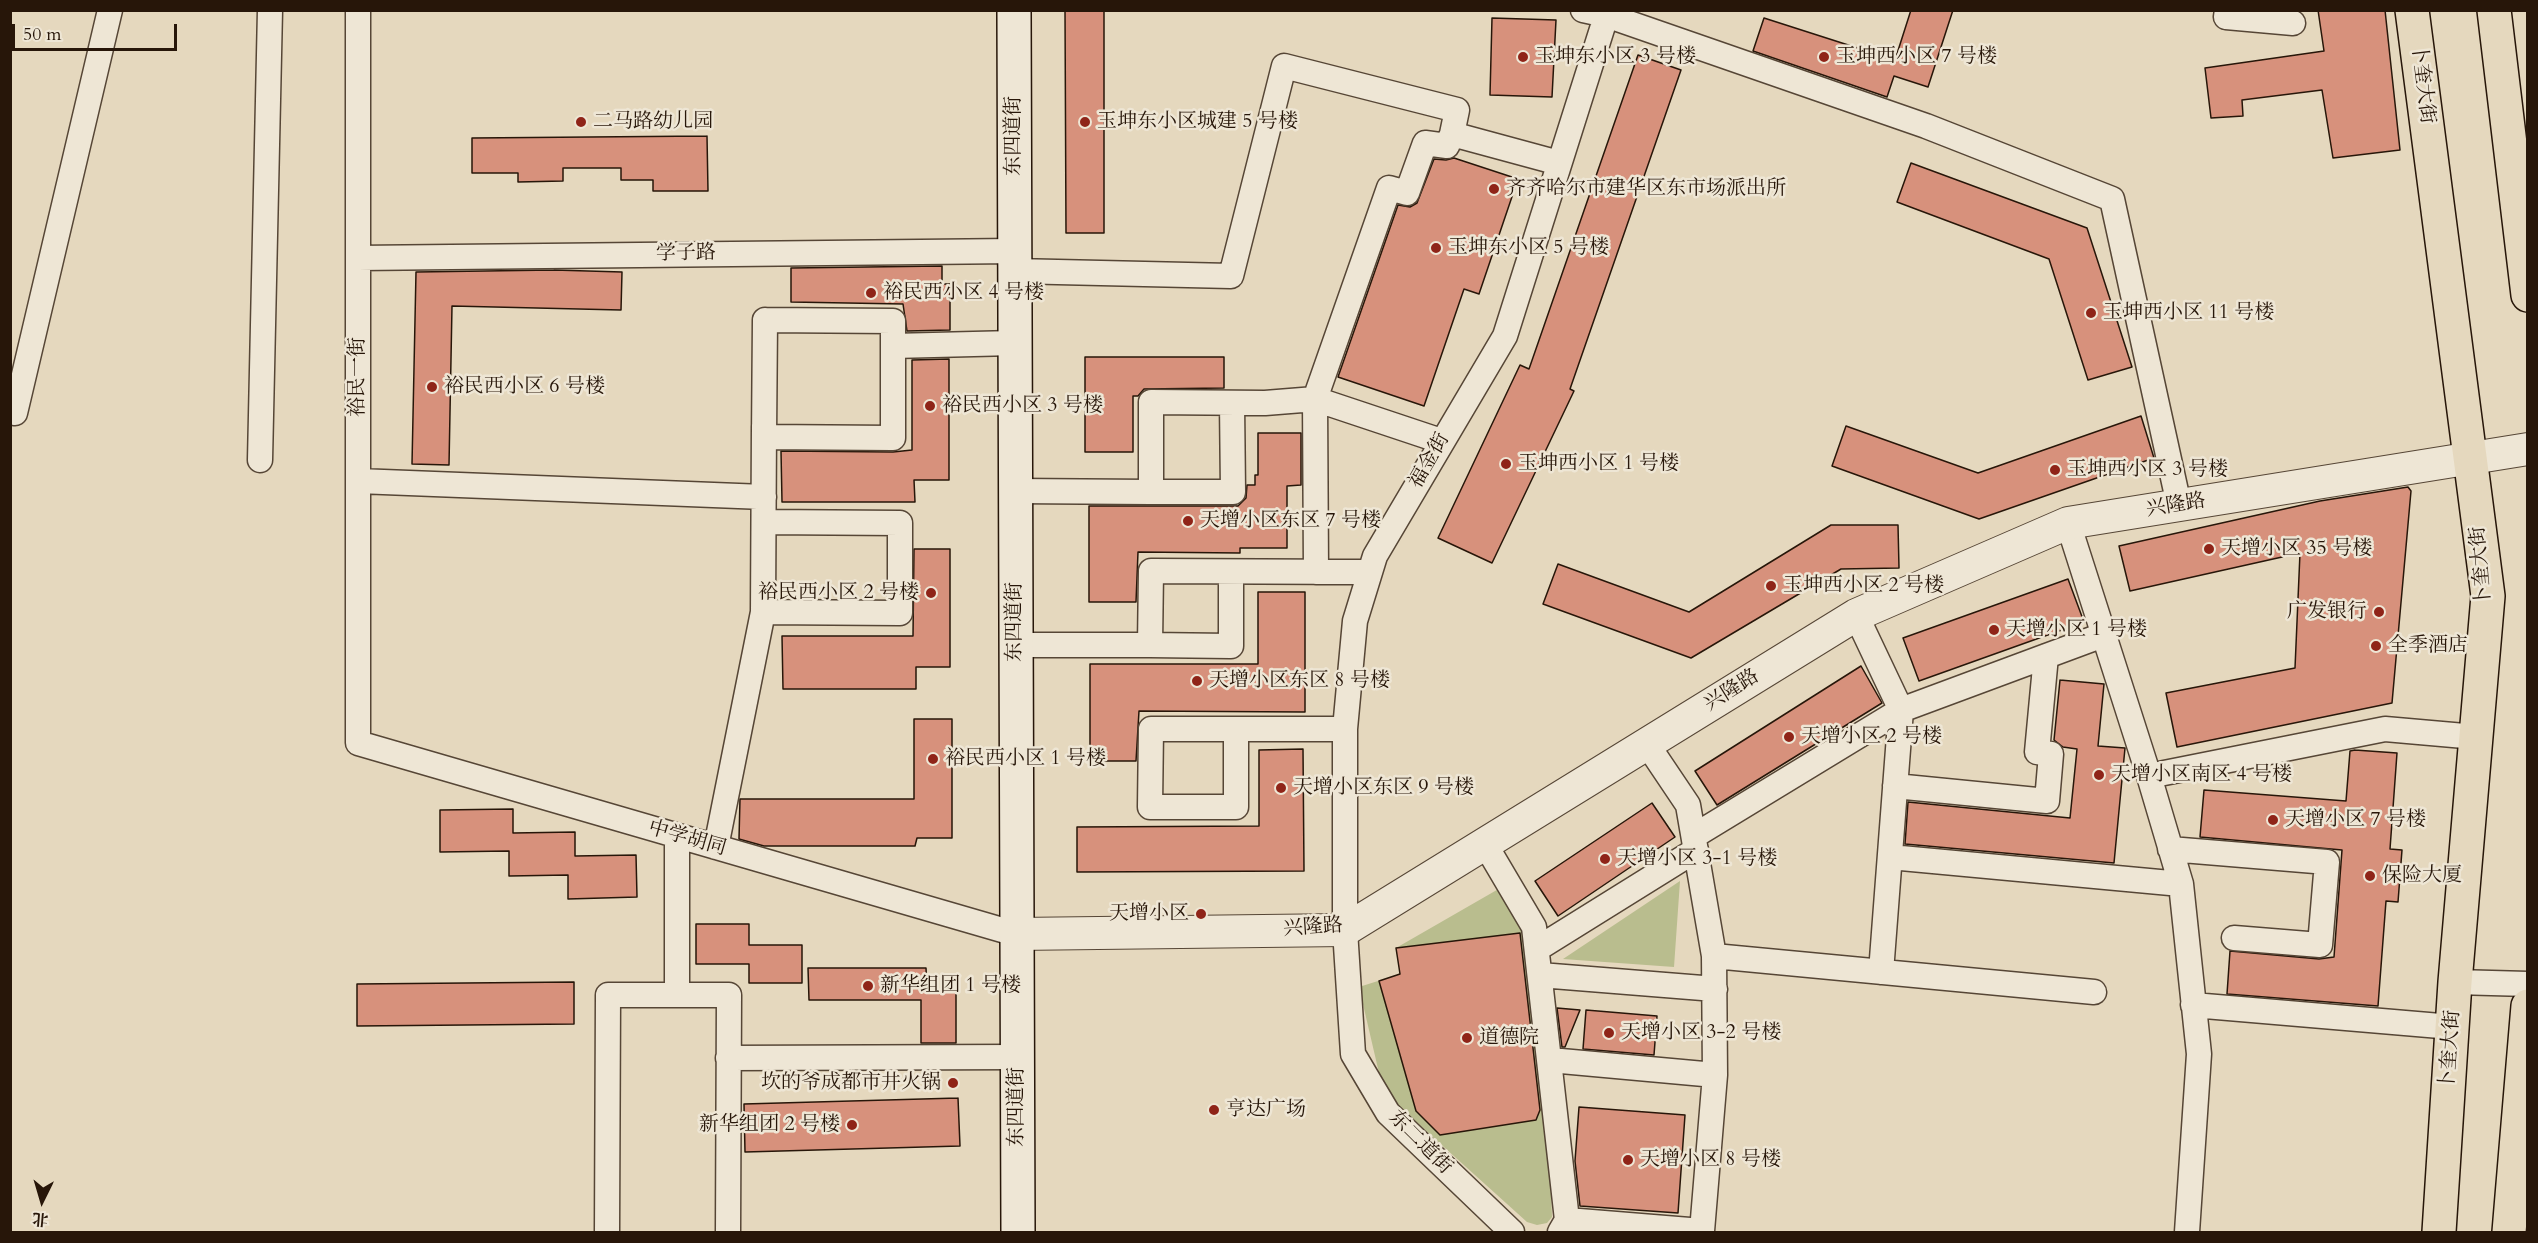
<!DOCTYPE html>
<meta charset="utf-8">
<style>
body{margin:0}
#map{position:relative;width:2538px;height:1243px;overflow:hidden;background:#e5d8be;font-family:Cardo,"Noto Serif SC",serif}
canvas{display:block}
.frame{position:absolute;inset:0;border:12px solid #271609;pointer-events:none}
.north{position:absolute;left:12px;top:1171px;width:60px;height:60px;-webkit-text-stroke:4px #eee6d5;paint-order:stroke;rotate:185deg;font-size:16px;font-weight:700;line-height:24px;text-align:center;color:#271609}
.north::after{content:'';display:block;margin:auto;width:21px;height:27px;background:#271609;clip-path:polygon(50% 0,100% 100%,50% 72%,0 100%)}
.scale{position:absolute;left:12px;top:24px;width:165px;height:27px;box-sizing:border-box;border:3px solid #271609;border-top:0;padding-left:8px;font-size:18px;line-height:21px;white-space:nowrap;color:#271609;-webkit-text-stroke:4px #eee6d5;paint-order:stroke}
</style>
<div id="map">
<canvas width="2538" height="1243"></canvas>
<div class="frame"></div>
<div class="north">北</div>
<div class="scale">50 m</div>
</div>
<script>
const c = document.querySelector('canvas').getContext('2d');
c.lineJoin = 'round';
function fill(path, color) {
  c.fillStyle = color;
  c.fill(path, 'evenodd');
}
function shape(rows) {
  const path = new Path2D();
  for (const r of rows) {
    path.moveTo(r[0], r[1]);
    for (let i = 2; i < r.length; i += 2) path.lineTo(r[i], r[i + 1]);
  }
  return path;
}
function trace(path, color, width, dash) {
  c.strokeStyle = color;
  c.lineWidth = width;
  c.lineCap = dash ? 'butt' : 'round';
  c.setLineDash(dash || []);
  c.stroke(path);
}
function label(font, color, halo, rows, align = 'center') {
  c.font = font + ' Cardo,"Noto Serif SC",serif';
  c.lineWidth = 5;
  c.setLineDash([]);
  c.textBaseline = 'middle';
  c.strokeStyle = halo;
  c.fillStyle = color;
  for (const [text, x, y, turn = 0] of rows) {
    c.save();
    c.translate(x, y);
    c.rotate((+turn || 0) * Math.PI / 180);
    c.textAlign = isNaN(turn) ? turn : align;
    if (halo) c.strokeText(text, 0, 0);
    c.fillText(text, 0, 0);
    c.restore();
  }
}
fill(shape([
 [1680,881,1674,967,1563,959],
 [1502,887,1525,932,1547,1094,1552,1217,1547,1223,1537,1225,1527,1222,1394,1102,1379,1073,1359,987,1400,974,1396,948]
]), '#b9bd8e');
const building = shape([
 [1065,10,1104,10,1104,233,1066,233,1065,10],
 [1911,10,1953,10,1928,87,1894,76,1887,97,1753,51,1764,18,1895,60,1911,10],
 [2318,10,2385,10,2400,150,2333,158,2322,90,2242,100,2243,116,2211,118,2205,68,2324,51,2318,10],
 [1492,18,1556,20,1552,97,1490,95,1492,18],
 [1638,55,1681,70,1570,389,1574,391,1492,563,1438,538,1520,365,1529,369,1638,55],
 [707,136,708,191,653,191,653,180,621,180,621,168,563,168,563,181,518,182,518,173,472,173,472,138,707,136],
 [1454,158,1518,179,1479,294,1464,289,1424,406,1338,377,1398,205,1410,207,1417,203,1434,159,1446,160,1454,158],
 [1911,163,2087,228,2132,367,2088,380,2049,259,1897,202,1911,163],
 [942,266,942,284,950,284,950,330,907,331,903,304,791,302,791,268,942,266],
 [554,270,622,272,621,310,452,306,449,465,412,464,416,272,554,270],
 [1085,357,1224,357,1224,388,1144,389,1138,396,1133,396,1133,452,1085,452,1085,357],
 [949,359,949,480,914,480,915,502,782,502,781,451,893,452,912,450,912,360,949,359],
 [2141,416,2154,458,1979,519,1832,466,1846,426,1978,473,2141,416],
 [1258,433,1301,433,1301,485,1287,486,1287,548,1240,548,1240,553,1138,552,1136,602,1089,602,1089,506,1238,506,1246,498,1247,485,1255,485,1255,475,1258,475,1258,433],
 [2408,487,2411,491,2392,703,2177,747,2166,693,2295,668,2300,553,2130,591,2119,546,2320,501,2408,487],
 [1831,525,1898,525,1899,568,1841,569,1691,658,1543,604,1558,564,1689,612,1831,525],
 [914,549,950,549,950,667,916,667,916,689,783,689,782,636,913,636,914,549],
 [2068,579,2084,622,1919,681,1903,638,2068,579],
 [1258,592,1305,592,1305,712,1139,711,1136,761,1090,761,1090,664,1258,664,1258,592],
 [1861,666,1882,703,1717,805,1695,771,1861,666],
 [2060,680,2104,684,2098,746,2125,748,2114,863,1905,844,1908,802,2070,818,2077,749,2063,747,2054,740,2060,680],
 [914,719,952,719,952,838,917,838,915,846,764,846,739,839,740,799,914,799,914,719],
 [1303,749,1304,871,1077,872,1077,827,1259,826,1259,750,1303,749],
 [2355,750,2397,753,2390,849,2402,850,2398,902,2386,901,2378,1006,2227,994,2230,951,2319,959,2334,957,2342,850,2200,837,2204,790,2346,801,2350,751,2355,750],
 [1652,803,1675,837,1558,916,1535,881,1652,803],
 [513,809,513,833,575,832,575,856,636,855,637,897,568,899,568,875,509,876,509,851,440,852,440,810,513,809],
 [696,924,749,924,749,945,802,945,802,983,749,983,749,964,696,964,696,924],
 [1520,933,1540,1110,1536,1120,1440,1135,1416,1111,1379,981,1400,974,1396,948,1520,933],
 [808,968,926,968,927,990,956,990,956,1043,921,1043,921,1000,809,1000,808,968],
 [574,982,574,1024,357,1026,357,984,574,982],
 [1557,1008,1580,1010,1565,1047,1562,1047,1557,1008],
 [1586,1010,1657,1016,1654,1055,1583,1049,1586,1010],
 [958,1098,960,1146,745,1152,744,1104,958,1098],
 [1579,1107,1685,1115,1678,1213,1580,1206,1575,1161,1579,1107]
]);
fill(building, '#d7917c');
trace(building, '#271609', 1.5);
const minor = shape([
 [358,10,358,743,1016,934],
 [1583,10,1606,15,1926,126,2112,199,2179,505],
 [2227,10,2226,17,2293,23],
 [358,258,1014,251],
 [1014,271,1231,276,1284,66,1457,110,1452,134],
 [765,320,893,321,893,438,764,437,765,320],
 [893,346,1014,343],
 [15,413,110,10],
 [1441,441,1315,399,1389,188,1407,193,1425,143,1447,146,1452,134,1559,163],
 [260,460,270,10],
 [358,481,764,497],
 [1015,491,1151,492,1151,402,1265,403,1315,399,1316,572],
 [1151,492,1233,492,1232,403],
 [2068,523,2149,776,2181,884,2199,1054,2187,1232],
 [1231,572,1231,646,1150,645,1151,571,1370,572],
 [763,612,900,613,900,523,764,522],
 [1856,615,1901,710,1881,972],
 [1015,645,1150,645],
 [1236,729,1236,807,1150,807,1151,729,1345,729],
 [1647,744,1688,805,1714,956],
 [2149,776,2385,729,2476,737],
 [1895,786,2047,801,2051,754,2037,752,2046,656],
 [1694,836,1901,710,2103,635],
 [1485,844,1534,927,1567,1220,1560,1232],
 [716,847,763,612,764,426],
 [2170,849,2327,862,2320,945,2234,938],
 [1890,857,2181,884],
 [1537,949,1696,850],
 [1540,975,1715,989],
 [2455,982,2528,984],
 [677,995,677,836],
 [2193,1005,2452,1027],
 [728,1058,1017,1057],
 [1550,1060,1715,1075],
 [1567,1220,1702,1231,1715,1075,1714,956,2094,992],
 [607,1232,608,995,729,995,728,1232],
 [1512,1232,1388,1113,1353,1054,1345,930,1345,729,1355,621,1375,556,1505,336,1608,10]
]);
const tertiary = shape([
 [1016,934,1345,930,1856,615,2068,523,2528,449]
]);
const secondary = shape([
 [1014,10,1018,1232]
]);
const primary = shape([
 [2412,10,2488,596,2455,982,2439,1232],
 [2494,10,2528,295],
 [2509,1232,2528,1006]
]);
trace(minor, '#564636', 27);
trace(tertiary, '#564636', 34);
trace(secondary, '#271609', 36);
trace(primary, '#271609', 36);
trace(minor, '#eee6d5', 24);
trace(tertiary, '#eee6d5', 32);
trace(secondary, '#eee6d5', 33);
trace(primary, '#e5d8be', 33);
for (const [x, y, r, color] of [
 [1523,57,6,"#8f2418"],
 [1824,57,6,"#8f2418"],
 [581,122,6,"#8f2418"],
 [1085,122,6,"#8f2418"],
 [1494,189,6,"#8f2418"],
 [1436,248,6,"#8f2418"],
 [871,293,6,"#8f2418"],
 [2091,313,6,"#8f2418"],
 [432,387,6,"#8f2418"],
 [930,406,6,"#8f2418"],
 [1506,464,6,"#8f2418"],
 [2055,470,6,"#8f2418"],
 [1188,521,6,"#8f2418"],
 [2209,549,6,"#8f2418"],
 [1771,586,6,"#8f2418"],
 [931,593,6,"#8f2418"],
 [2379,612,6,"#8f2418"],
 [1994,630,6,"#8f2418"],
 [2376,646,6,"#8f2418"],
 [1197,681,6,"#8f2418"],
 [1789,737,6,"#8f2418"],
 [933,759,6,"#8f2418"],
 [2099,775,6,"#8f2418"],
 [1281,788,6,"#8f2418"],
 [2273,820,6,"#8f2418"],
 [1605,859,6,"#8f2418"],
 [2370,876,6,"#8f2418"],
 [1201,914,6,"#8f2418"],
 [868,986,6,"#8f2418"],
 [1609,1033,6,"#8f2418"],
 [1467,1038,6,"#8f2418"],
 [953,1083,6,"#8f2418"],
 [1214,1110,6,"#8f2418"],
 [852,1125,6,"#8f2418"],
 [1628,1160,6,"#8f2418"]
]) {
  const dot = new Path2D();
  dot.arc(x, y, r, 0, 2 * Math.PI);
  c.fillStyle = color;
  c.fill(dot);
  trace(dot, '#eee6d5', 2);
}
label('20px', '#271609', '#eee6d5', [
 ["玉坤东小区 3 号楼",1535,57],
 ["玉坤西小区 7 号楼",1836,57],
 ["二马路幼儿园",593,122],
 ["玉坤东小区城建 5 号楼",1097,122],
 ["齐齐哈尔市建华区东市场派出所",1506,189],
 ["玉坤东小区 5 号楼",1448,248],
 ["裕民西小区 4 号楼",883,293],
 ["玉坤西小区 11 号楼",2103,313],
 ["裕民西小区 6 号楼",444,387],
 ["裕民西小区 3 号楼",942,406],
 ["玉坤西小区 1 号楼",1518,464],
 ["玉坤西小区 3 号楼",2067,470],
 ["天增小区东区 7 号楼",1200,521],
 ["天增小区 35 号楼",2221,549],
 ["玉坤西小区 2 号楼",1783,586],
 ["裕民西小区 2 号楼",919,593,"right"],
 ["广发银行",2367,612,"right"],
 ["天增小区 1 号楼",2006,630],
 ["全季酒店",2388,646],
 ["天增小区东区 8 号楼",1209,681],
 ["天增小区 2 号楼",1801,737],
 ["裕民西小区 1 号楼",945,759],
 ["天增小区南区 4 号楼",2111,775],
 ["天增小区东区 9 号楼",1293,788],
 ["天增小区 7 号楼",2285,820],
 ["天增小区 3-1 号楼",1617,859],
 ["保险大厦",2382,876],
 ["天增小区",1189,914,"right"],
 ["新华组团 1 号楼",880,986],
 ["天增小区 3-2 号楼",1621,1033],
 ["道德院",1479,1038],
 ["坎的爷成都市井火锅",941,1083,"right"],
 ["亨达广场",1226,1110],
 ["新华组团 2 号楼",840,1125,"right"],
 ["天增小区 8 号楼",1640,1160]
], 'left');
label('20px', '#271609', '#eee6d5', [
 ["卜奎大街",2422,84,83],
 ["东四道街",1014,136,-90],
 ["学子路",686,254,-1],
 ["裕民一街",358,377,-90],
 ["福金街",1430,461,-60],
 ["兴隆路",2176,506,-9],
 ["卜奎大街",2482,566,-95],
 ["东四道街",1015,622,-90],
 ["兴隆路",1732,691,-32],
 ["中学胡同",687,839,16],
 ["兴隆路",1313,928,-4],
 ["卜奎大街",2451,1050,-86],
 ["东四道街",1017,1107,-90],
 ["东二道街",1420,1143,45]
]);
</script>
